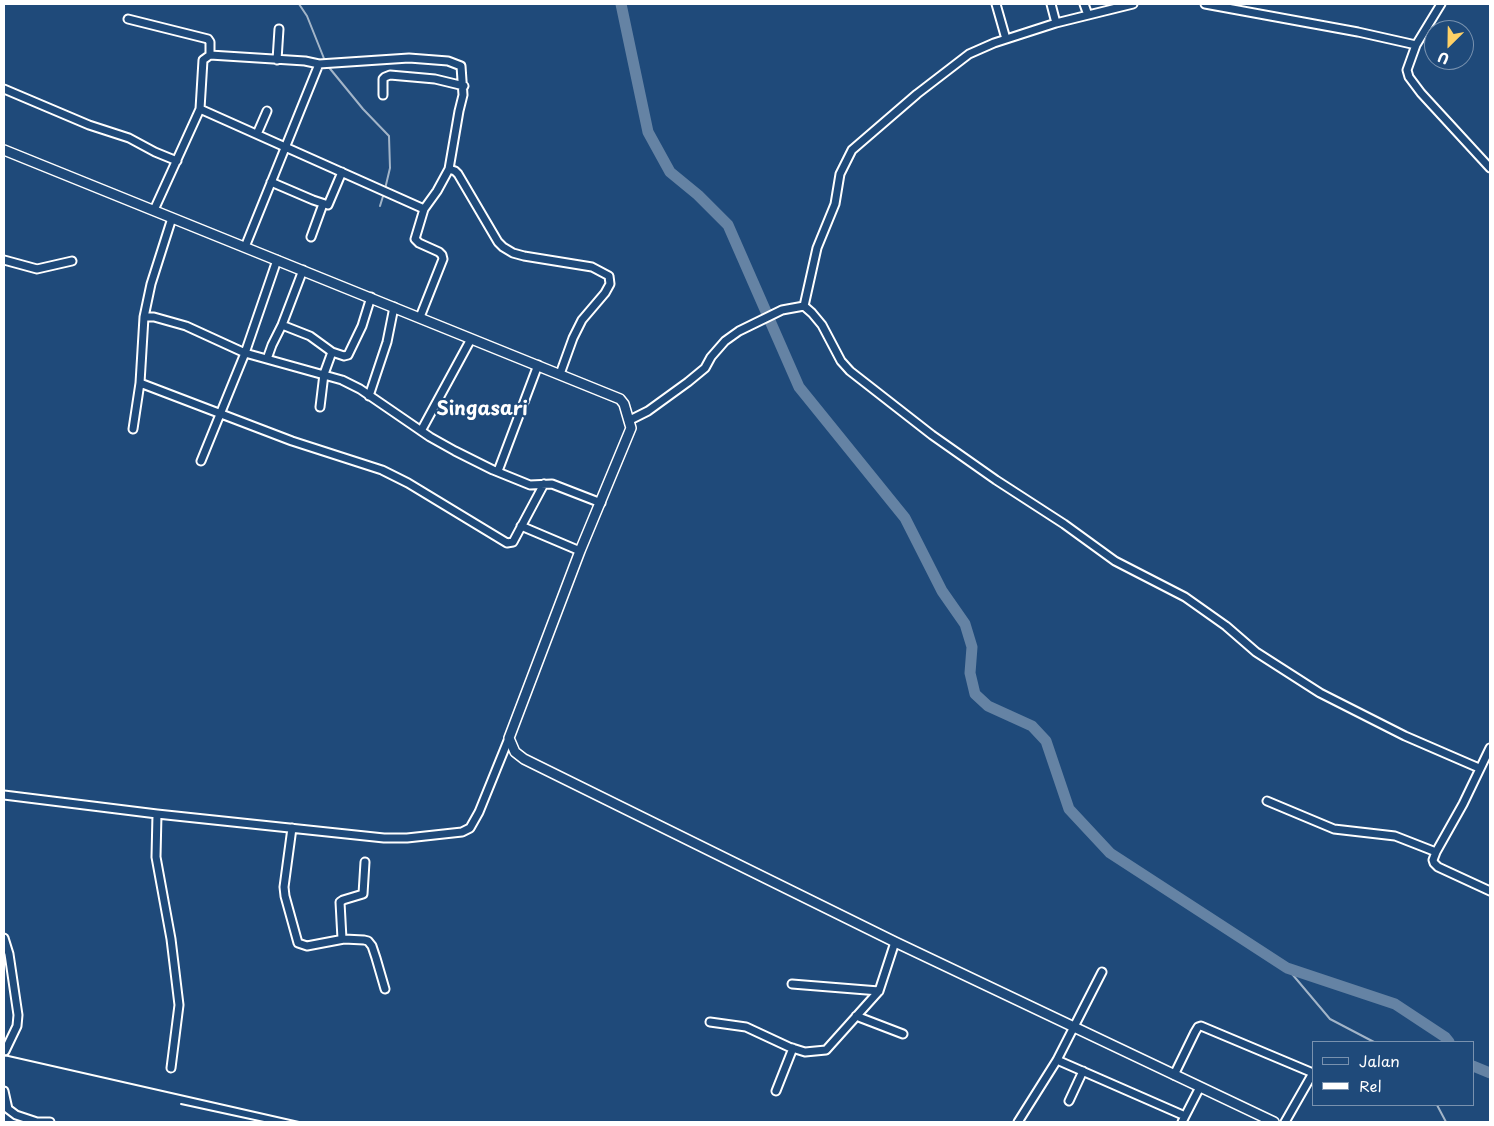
<!DOCTYPE html>
<style>
body{margin:0}
#map{position:relative;width:1494px;height:1126px;overflow:hidden;background:#1f4a7a;font-family:"Playpen Sans",sans-serif}
canvas{display:block}
.frame{position:absolute;inset:0;border:5px solid #fff;pointer-events:none}
.legend{position:absolute;left:1312px;top:1041px;width:162px;height:65px;box-sizing:border-box;background:#1f4a7a;border:1px solid #7992af;margin:0;padding:6px 9px;list-style:none;font-size:15px;color:#fff}
.legend li{display:flex;align-items:center;gap:10px;height:25px}
.legend b{width:25px;border:1px solid #7992af}
.north{position:absolute;left:1424px;top:20px;width:50px;height:50px;box-sizing:border-box;background:#1f4a7a;border:1px solid #7992af;border-radius:50%;rotate:203deg;font-size:14px;font-weight:700;line-height:20px;text-align:center;color:#fff}
.north::after{content:'';display:block;margin:auto;width:18px;height:22px;background:#ffd166;clip-path:polygon(50% 0,100% 100%,50% 72%,0 100%)}
</style>
<div id="map">
<canvas width="1494" height="1126"></canvas>
<div class="frame"></div>
<ul class="legend">
<li><b style="height:6px;background:#1f4a7a"></b>Jalan</li>
<li><b style="height:6px;background:#fff"></b>Rel</li>
</ul>
<div class="north">U</div>
</div>
<script>
const c = document.querySelector('canvas').getContext('2d');
c.lineJoin = 'round';
function shape(rows) {
  const path = new Path2D();
  for (const r of rows) {
    path.moveTo(r[0], r[1]);
    for (let i = 2; i < r.length; i += 2) path.lineTo(r[i], r[i + 1]);
  }
  return path;
}
function trace(path, color, width, dash) {
  c.strokeStyle = color;
  c.lineWidth = width;
  c.lineCap = dash ? 'butt' : 'round';
  c.setLineDash(dash || []);
  c.stroke(path);
}
function label(font, color, halo, rows, align = 'center') {
  c.font = font + ' "Playpen Sans",sans-serif';
  c.lineWidth = 4.5;
  c.setLineDash([]);
  c.textBaseline = 'middle';
  c.strokeStyle = halo;
  c.fillStyle = color;
  for (const [text, x, y, turn = 0] of rows) {
    c.save();
    c.translate(x, y);
    c.rotate((+turn || 0) * Math.PI / 180);
    c.textAlign = isNaN(turn) ? turn : align;
    if (halo) c.strokeText(text, 0, 0);
    c.fillText(text, 0, 0);
    c.restore();
  }
}
trace(shape([
 [299,4,307,16,325,61],
 [327,65,363,109,389,136,390,168,385,189],
 [380,206,384,193],
 [1287,968,1330,1019,1374,1042],
 [1437,1105,1446,1122]
]), '#a3b5c8', 2);
trace(shape([
 [621,4,648,132,670,172,698,195,728,225,799,387,905,518,942,591,965,624,972,647,970,673,975,694,988,706,1032,726,1046,741,1069,809,1110,853,1287,968,1395,1004,1445,1037,1449,1042],
 [1473,1066,1490,1073]
]), '#6583a4', 11);
const minor = shape([
 [996,4,1006,39],
 [1084,4,1088,15],
 [1205,4,1358,32,1416,45],
 [1441,4,1416,45,1407,70,1409,77,1421,93,1490,168],
 [128,19,208,39,210,42,210,55],
 [1056,23,1133,4],
 [277,60,279,29],
 [4,89,89,125,129,138,155,152,177,161],
 [383,95,383,79,385,77,390,75,435,79,464,86],
 [200,109,424,209,415,239,419,243,439,252,442,255,443,259,420,317],
 [257,134,267,111],
 [449,169,455,171,458,174,498,242,503,247,513,253,524,256,592,267,609,276,610,284,605,293,582,320,573,338,560,374],
 [271,182,313,200,328,205,342,172],
 [154,210,200,109,203,60,210,55,305,61,319,64,409,58,448,61,461,66,463,95,459,111,449,169,437,191,424,209],
 [172,218,151,284,144,317,140,383,292,441,382,470,408,483,507,543,513,542,544,484],
 [311,237,323,204],
 [245,247,319,64],
 [4,260,37,269,72,261],
 [804,306,817,248,835,204,840,174,852,150,917,94,969,54,994,43,1056,23,1051,4],
 [144,317,154,317,186,326,245,353,342,380,360,389,430,437,455,451,493,470,530,485,552,484,601,503],
 [282,325,310,336,332,352,324,374,320,407],
 [332,352,344,356,348,355,362,326,371,297],
 [267,359,272,345,282,325,303,270],
 [369,396,387,342,394,307],
 [630,420,648,411,688,382,705,368,711,357,725,341,739,331,782,310,804,306,812,313,822,325,841,361,850,371,932,435,996,480,1064,524,1115,561,1185,597,1226,626,1256,652,1320,693,1405,736,1479,768],
 [133,429,140,383],
 [421,431,471,339],
 [201,461,245,353,277,260],
 [498,471,538,365],
 [521,526,580,551],
 [1490,748,1463,804,1436,852,1433,860,1434,863,1438,867,1490,891],
 [4,795,157,814,384,838,407,838,462,832,470,828,479,812,509,738],
 [1267,801,1334,829,1395,836,1436,852],
 [157,814,156,857,171,939,179,1005,171,1068],
 [292,828,284,887,285,896,298,943,307,946,344,939,364,940,368,941,372,946,376,958,385,989],
 [4,938,9,954,18,1015,17,1026,5,1051],
 [342,939,340,902,343,900,363,894,365,862],
 [792,984,879,991],
 [856,1016,903,1034],
 [710,1022,746,1027,789,1047,805,1052,826,1050,879,991,895,942],
 [1057,1060,1185,1116],
 [1174,1075,1195,1032,1198,1027,1201,1026,1313,1073],
 [4,1091,8,1109,16,1115,37,1122,50,1122],
 [776,1091,793,1048],
 [1069,1101,1083,1071],
 [1018,1122,1057,1060,1102,972],
 [1182,1122,1200,1087],
 [1285,1122,1313,1073]
]);
const tertiary = shape([
 [4,150,620,399,624,404,631,428,580,551,509,738,515,752,524,759,895,942,1274,1122]
]);
trace(minor, '#fff', 11);
trace(tertiary, '#fff', 12);
trace(minor, '#1f4a7a', 7);
trace(tertiary, '#1f4a7a', 9);
trace(shape([
 [4,1055,299,1122],
 [181,1104,264,1122]
]), '#fff', 2);
label('bold 19px', '#fff', '#1f4a7a', [
 ["Singasari",482,410]
]);
</script>
